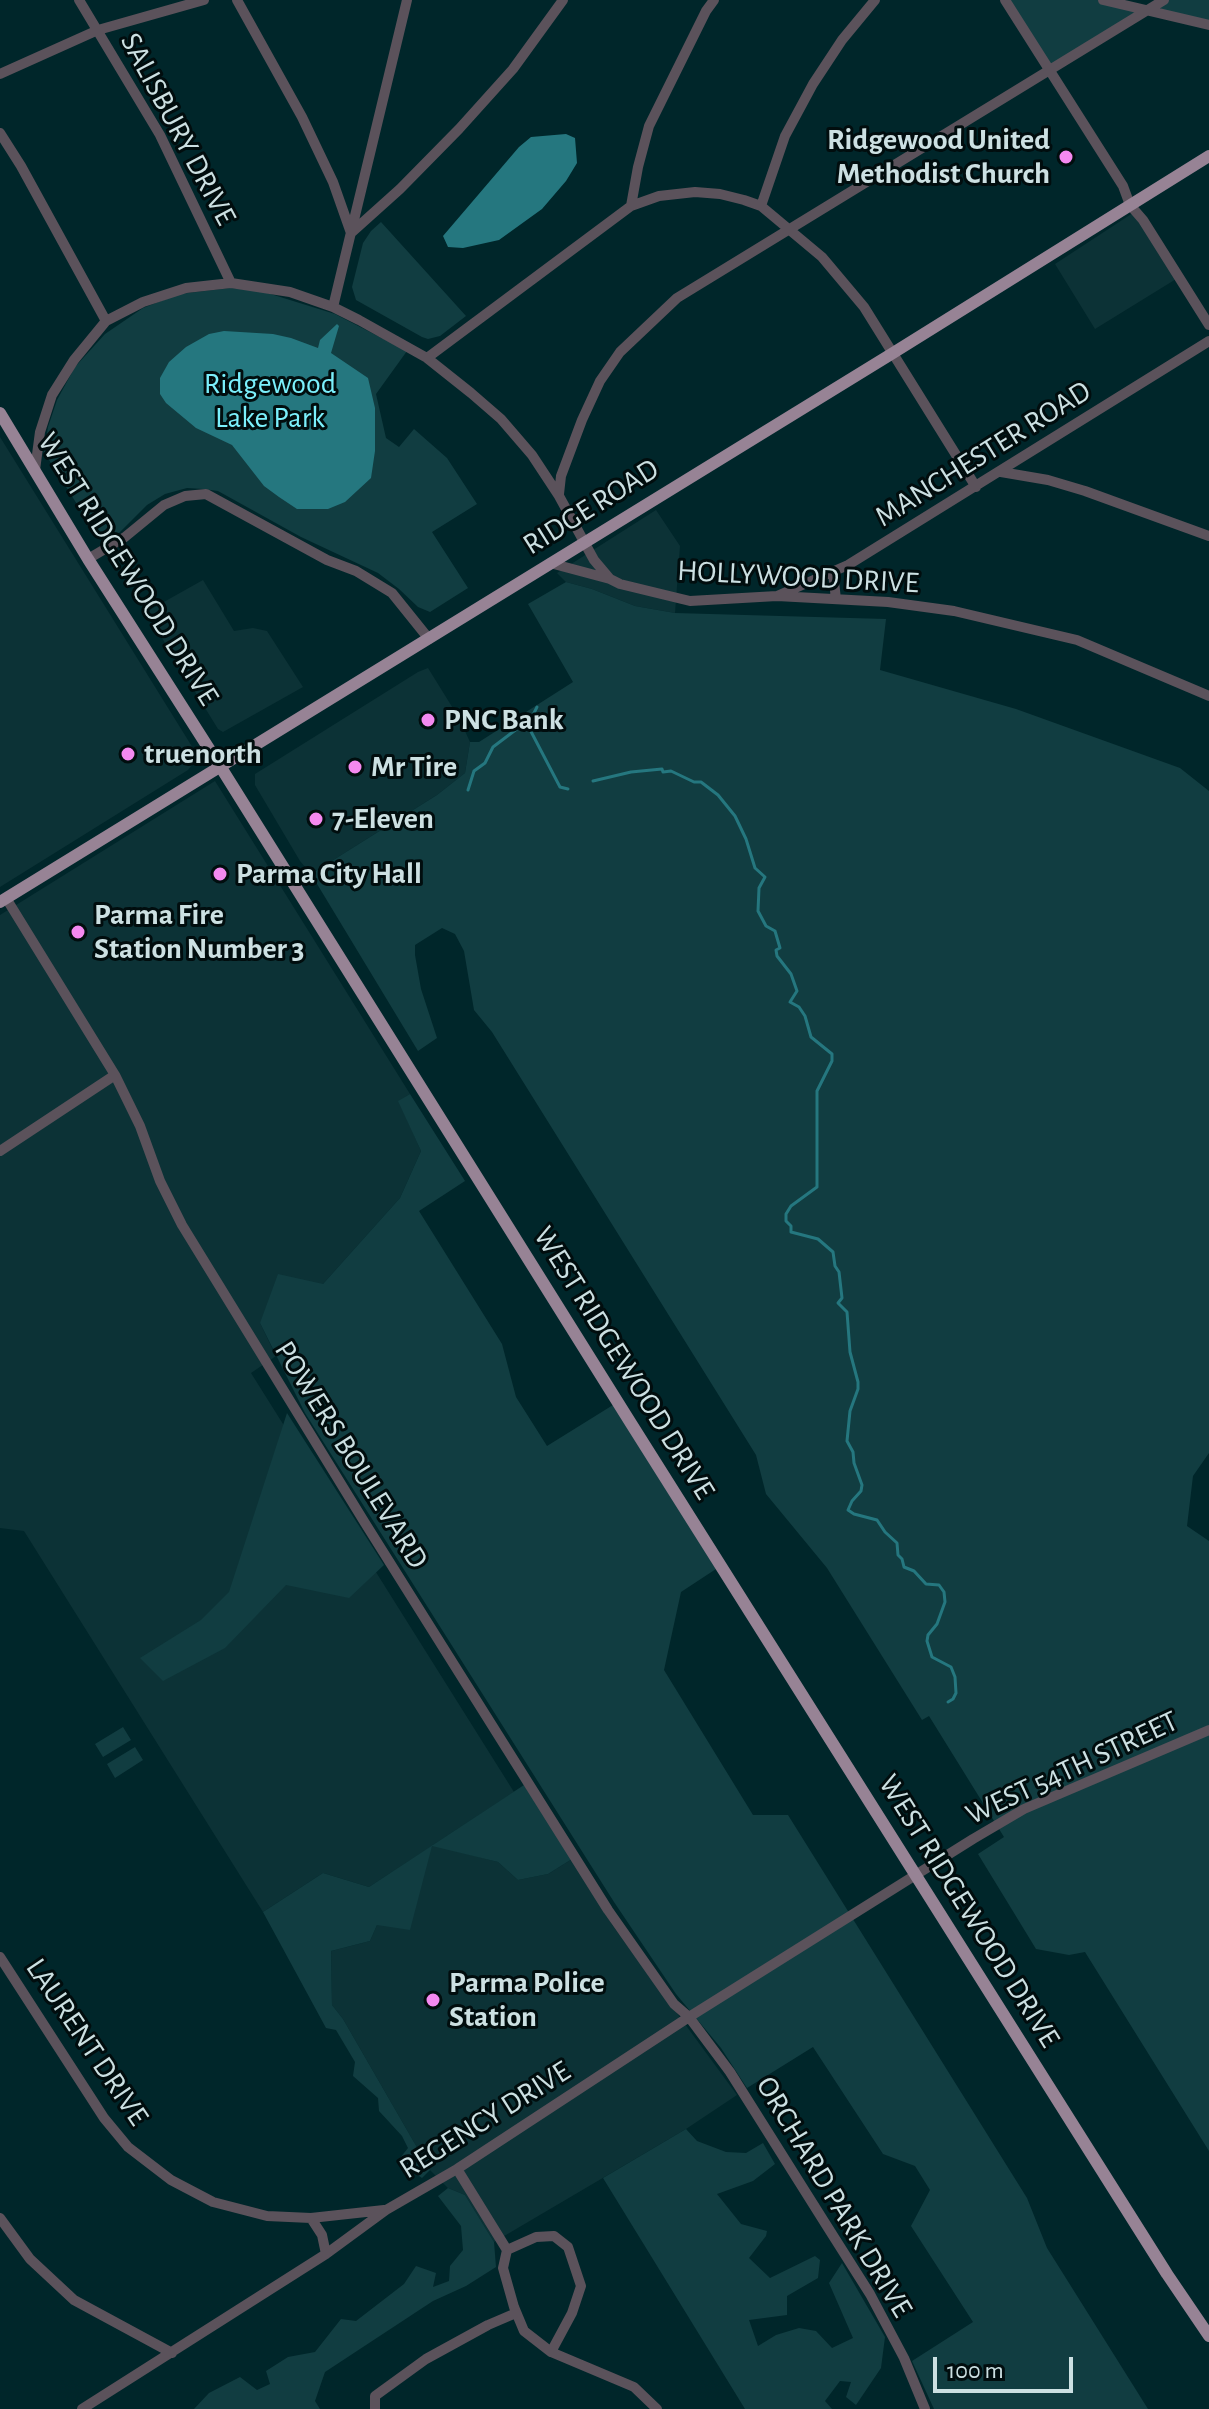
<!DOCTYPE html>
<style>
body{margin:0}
#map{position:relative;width:1209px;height:2409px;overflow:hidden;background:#00262a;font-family:"Alegreya Sans",sans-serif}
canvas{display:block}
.scale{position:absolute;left:933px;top:2357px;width:140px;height:36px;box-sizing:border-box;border:4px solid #cce0e2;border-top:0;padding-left:10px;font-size:24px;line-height:28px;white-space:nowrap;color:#cce0e2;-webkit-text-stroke:6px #010d0e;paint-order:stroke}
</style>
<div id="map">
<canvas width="1209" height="2409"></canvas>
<div class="scale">100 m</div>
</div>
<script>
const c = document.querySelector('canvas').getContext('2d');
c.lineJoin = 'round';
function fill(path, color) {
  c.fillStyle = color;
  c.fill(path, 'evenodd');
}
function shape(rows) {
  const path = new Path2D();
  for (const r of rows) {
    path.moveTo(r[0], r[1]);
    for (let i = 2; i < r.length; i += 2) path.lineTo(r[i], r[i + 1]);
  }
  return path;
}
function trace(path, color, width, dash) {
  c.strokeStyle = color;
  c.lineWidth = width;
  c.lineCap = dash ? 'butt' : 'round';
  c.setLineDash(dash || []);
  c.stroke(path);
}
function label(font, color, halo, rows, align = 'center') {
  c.font = font + ' "Alegreya Sans",sans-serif';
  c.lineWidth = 6;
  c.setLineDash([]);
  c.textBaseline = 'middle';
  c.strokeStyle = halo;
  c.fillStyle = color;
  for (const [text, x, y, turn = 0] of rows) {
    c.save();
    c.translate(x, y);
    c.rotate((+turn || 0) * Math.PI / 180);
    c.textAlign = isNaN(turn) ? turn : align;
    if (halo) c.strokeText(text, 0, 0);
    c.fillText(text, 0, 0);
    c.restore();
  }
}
fill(shape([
 [1139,209,1181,276,1095,329,1055,264],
 [0,437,196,753,194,763,188,770,0,887],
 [656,510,680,546,675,613,635,606,592,589,566,582,557,573],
 [203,580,234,631,253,628,267,631,303,687,223,732,218,729,146,612],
 [428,668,459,718,470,742,465,773,437,795,311,874,300,861,255,785,255,774,418,672],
 [215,781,410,1094,399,1101,421,1151,400,1198,323,1284,260,1323,276,1356,251,1373,514,1792,433,1845,498,1862,518,1880,548,1874,572,1859,613,1926,737,2095,686,2129,494,2242,465,2195,448,2188,430,2170,343,2019,332,2005,331,1951,370,1941,377,1925,432,1846,369,1887,323,1873,263,1912,24,1531,0,1528,0,915]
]), '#0c3236');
fill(shape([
 [1005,0,1103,0,1146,11,1164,0,1209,0,1209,25,1146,11,1048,70],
 [381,222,466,316,440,336,428,339,422,337,356,300,352,287,363,243,371,231],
 [231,288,261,291,335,314,407,351,376,394,386,438,399,447,414,429,447,458,477,504,432,532,468,588,430,612,418,607,399,589,378,573,301,537,218,491,203,489,187,488,165,494,147,505,119,533,106,540,99,539,44,452,48,427,57,400,75,367,105,334,143,308,179,294],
 [566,582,592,589,635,606,675,613,886,619,880,670,1016,709,1180,768,1209,791,1209,1453,1193,1476,1187,1526,1209,1541,1209,2151,1085,1952,1069,1955,1036,1949,978,1854,1004,1837,929,1716,922,1720,827,1568,766,1494,756,1455,492,1032,474,1010,464,951,455,934,442,928,415,945,415,955,421,989,437,1038,418,1051,311,874,437,795,465,773,470,742,479,742,573,682,528,604],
 [410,1094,465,1181,419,1211,502,1344,516,1397,547,1446,613,1405,716,1569,681,1592,664,1670,753,1815,788,1815,1027,2198,1047,2248,1148,2409,934,2409,912,2361,973,2322,911,2226,930,2190,915,2166,883,2154,813,2047,747,2088,721,2048,676,1994,614,1902,305,1413,260,1323,278,1274,323,1284,400,1198,421,1151,398,1101],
 [287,1413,384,1565,349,1598,286,1585,225,1648,163,1681,140,1658,201,1620,229,1592],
 [123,1727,131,1740,103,1757,95,1744],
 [135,1747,143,1760,115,1778,107,1764],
 [524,1785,572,1859,548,1874,518,1880,498,1862,432,1846,410,1930,377,1925,370,1941,331,1951,332,2005,343,2019,430,2170,422,2178,406,2167,400,2158,408,2148,402,2136,379,2111,378,2098,353,2076,355,2062,336,2030,326,2028,263,1912,323,1873,369,1887],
 [686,2129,697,2141,726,2152,746,2153,763,2143,775,2164,753,2181,717,2194,741,2224,767,2231,766,2236,749,2258,770,2278,815,2256,820,2260,818,2278,787,2296,787,2315,749,2320,758,2346,776,2335,799,2328,816,2331,832,2348,853,2338,829,2283,842,2263,885,2337,881,2368,856,2405,846,2397,851,2382,840,2381,825,2401,832,2409,745,2409,603,2178],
 [448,2188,465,2195,494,2242,496,2267,466,2286,433,2301,325,2372,315,2401,320,2409,194,2409,209,2393,240,2377,257,2390,270,2384,266,2371,288,2357,315,2352,341,2319,356,2321,404,2284,416,2266,436,2273,433,2287,449,2281,450,2266,463,2250,461,2226,438,2196]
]), '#113d41');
fill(shape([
 [566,134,575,138,577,163,566,181,542,209,499,240,463,248,448,247,443,236,519,147,531,137],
 [337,324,339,326,331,353,368,378,375,408,375,451,371,478,345,502,328,509,297,509,279,497,264,486,232,445,196,428,166,403,160,394,160,378,169,362,186,347,209,334,224,331,273,334,291,338,318,348,320,340]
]), '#25777f');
trace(shape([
 [537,707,532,717,526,722,560,787,568,789],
 [593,781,631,772,662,769,663,772,671,771,694,782,701,782,718,795,735,816,746,839,755,868,765,877,759,888,758,911,766,926,775,931,780,948,776,950,777,956,791,974,797,991,790,1002,799,1007,805,1016,811,1037,832,1054,832,1061,817,1091,817,1187,791,1206,786,1214,786,1221,791,1226,791,1232,818,1239,833,1252,835,1266,839,1272,842,1298,838,1303,847,1312,850,1352,858,1382,858,1389,850,1411,847,1441,853,1452,854,1463,862,1485,861,1491,852,1501,848,1510,854,1514,877,1520,885,1532,897,1543,898,1555,902,1559,904,1567,914,1571,926,1584,939,1585,944,1592,945,1602,937,1624,928,1635,927,1641,932,1657,951,1667,955,1677,956,1693,953,1699,948,1702],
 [468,790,474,771,485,763,493,747,526,722]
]), '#25777f', 3);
trace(shape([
 [79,0,160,135,231,283],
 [237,0,302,117,333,182,351,233,400,189,459,129,513,69,563,0],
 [1005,0,1123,186,1130,205,1143,220,1209,325],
 [1103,0,1209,25],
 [0,74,98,30,204,0],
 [0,133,21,166,106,321],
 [631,206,638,167,649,126,706,11,714,0],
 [761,206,785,136,813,84,842,40,875,0],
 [333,307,407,0],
 [427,358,631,206,659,196,695,192,720,194,744,200,761,206,822,257,864,307,976,487],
 [35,470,40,432,52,395,74,360,106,321,143,302,186,288,231,283,290,292,333,307,359,320,427,358,471,393,501,419,532,455,559,496,594,560,610,579,620,584,690,601,777,596,888,602,954,611,1077,640,1209,696],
 [1001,472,1048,480,1085,491,1209,536],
 [559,494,561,476,582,420,600,381,620,352,677,298,1164,0],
 [88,559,125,537,164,505,185,496,206,494,327,560,356,571,392,593,429,639],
 [550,563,610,579],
 [833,573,836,599],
 [777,596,848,565,1209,341],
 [6,898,115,1075,140,1126,160,1181,182,1225,365,1523,608,1910,674,2004,689,2017,730,2072,825,2223,870,2294,904,2358,925,2409],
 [0,1151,115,1075],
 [0,1957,104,2118,128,2147,171,2180,213,2202,267,2216,311,2218,384,2210],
 [457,2169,507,2250,503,2268,514,2307,524,2331,551,2352,634,2387,657,2409],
 [0,2218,30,2259,74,2300,172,2353],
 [311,2218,322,2235,326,2254],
 [507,2250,536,2237,554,2236,568,2247,581,2286,572,2313,551,2352],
 [82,2409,326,2254,386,2210,457,2169,689,2017,973,1839,1024,1809,1209,1730],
 [375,2409,375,2396,426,2359,488,2325,516,2313]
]), '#5b525b', 10);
trace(shape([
 [0,413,88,559,220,766,632,1425,1167,2274,1209,2336],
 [0,902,893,353,1209,156]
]), '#978395', 12);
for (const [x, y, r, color] of [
 [1066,157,8,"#f489f0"],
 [428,720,8,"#f489f0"],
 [128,754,8,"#f489f0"],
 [355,767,8,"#f489f0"],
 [316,819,8,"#f489f0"],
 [220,874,8,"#f489f0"],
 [78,932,8,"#f489f0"],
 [433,2000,8,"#f489f0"]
]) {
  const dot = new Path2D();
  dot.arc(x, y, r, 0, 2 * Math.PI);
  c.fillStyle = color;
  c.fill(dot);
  trace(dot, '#010d0e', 3);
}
label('30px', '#cce0e2', '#010d0e', [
 ["SALISBURY DRIVE",178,129,62],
 ["MANCHESTER ROAD",983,454,-32],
 ["RIDGE ROAD",591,507,-32],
 ["WEST RIDGEWOOD DRIVE",128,569,58],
 ["HOLLYWOOD DRIVE",798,577,3],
 ["WEST RIDGEWOOD DRIVE",624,1363,58],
 ["POWERS BOULEVARD",351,1455,58],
 ["WEST 54TH STREET",1072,1768,-25],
 ["WEST RIDGEWOOD DRIVE",969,1911,58],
 ["LAURENT DRIVE",87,2042,56],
 ["REGENCY DRIVE",485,2120,-32],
 ["ORCHARD PARK DRIVE",834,2197,59]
]);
label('bold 30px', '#cce0e2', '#010d0e', [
 ["Ridgewood United",1050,140,"right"],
 ["Methodist Church",1050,174,"right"],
 ["PNC Bank",444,720],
 ["truenorth",144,754],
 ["Mr Tire",371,767],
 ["7-Eleven",332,819],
 ["Parma City Hall",236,874],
 ["Parma Fire",94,915],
 ["Station Number 3",94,949],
 ["Parma Police",449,1983],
 ["Station",449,2017]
], 'left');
label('30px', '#7bf0fc', '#010d0e', [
 ["Ridgewood",270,384],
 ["Lake Park",270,418]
]);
</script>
